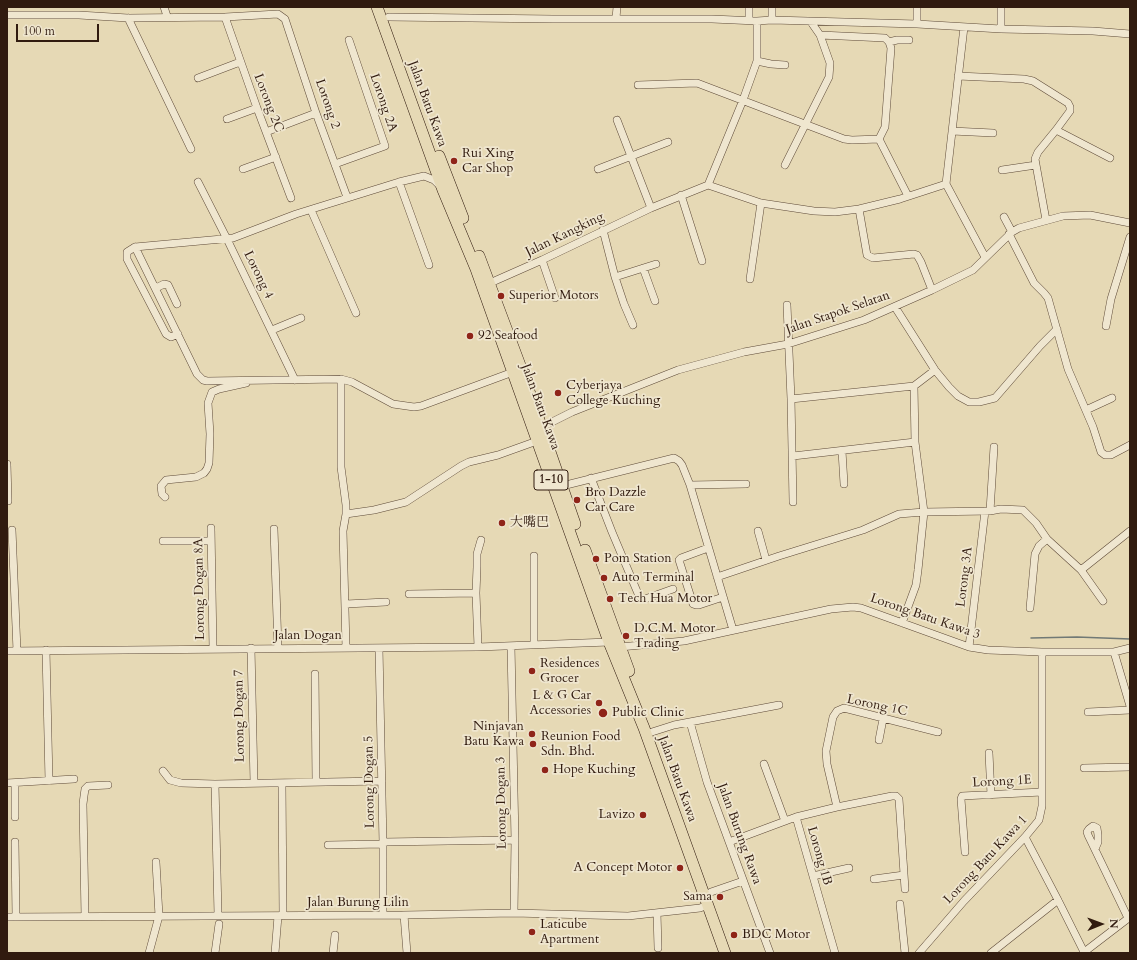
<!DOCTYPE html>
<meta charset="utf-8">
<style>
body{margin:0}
#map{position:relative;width:1137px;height:960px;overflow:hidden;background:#e6d9b5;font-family:Cardo,serif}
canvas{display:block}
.frame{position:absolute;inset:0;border:8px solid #311b0f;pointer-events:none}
.north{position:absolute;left:1081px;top:904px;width:40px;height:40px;-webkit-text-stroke:3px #efe6cf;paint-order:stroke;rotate:89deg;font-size:11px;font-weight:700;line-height:16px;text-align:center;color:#311b0f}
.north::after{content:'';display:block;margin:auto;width:14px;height:18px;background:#311b0f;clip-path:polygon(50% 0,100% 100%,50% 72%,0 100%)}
.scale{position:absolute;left:16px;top:24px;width:83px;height:18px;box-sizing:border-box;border:2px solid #311b0f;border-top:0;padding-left:5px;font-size:12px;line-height:14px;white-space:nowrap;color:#311b0f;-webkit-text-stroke:3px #efe6cf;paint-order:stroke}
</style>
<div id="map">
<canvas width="1137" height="960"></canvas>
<div class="frame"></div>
<div class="north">N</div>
<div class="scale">100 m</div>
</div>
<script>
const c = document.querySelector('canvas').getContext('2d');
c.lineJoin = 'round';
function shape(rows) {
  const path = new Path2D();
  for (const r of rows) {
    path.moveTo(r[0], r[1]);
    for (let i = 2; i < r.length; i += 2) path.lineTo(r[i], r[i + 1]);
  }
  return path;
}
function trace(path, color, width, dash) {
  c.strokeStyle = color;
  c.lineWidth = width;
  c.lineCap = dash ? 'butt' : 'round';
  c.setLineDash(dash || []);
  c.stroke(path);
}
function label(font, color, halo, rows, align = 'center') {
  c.font = font + ' Cardo,"Noto Serif SC",serif';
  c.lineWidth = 3.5;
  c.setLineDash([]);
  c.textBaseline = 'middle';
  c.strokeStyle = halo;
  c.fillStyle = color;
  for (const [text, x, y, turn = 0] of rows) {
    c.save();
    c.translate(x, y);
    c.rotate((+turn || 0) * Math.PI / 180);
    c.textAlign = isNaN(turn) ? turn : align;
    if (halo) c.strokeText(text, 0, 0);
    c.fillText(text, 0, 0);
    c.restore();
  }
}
trace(shape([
 [1031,638,1077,637,1130,639]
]), '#717975', 1.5);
const minor = shape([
 [164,7,167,16],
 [7,15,79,15,128,18,225,17,278,14,285,19,316,113,347,197],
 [225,17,257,108,291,198],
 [389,17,553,19,712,19,757,21,772,20,917,24,1001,29,1093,31,1130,34],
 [128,18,191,149],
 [616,18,617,7],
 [749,20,749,7],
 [772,20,772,7],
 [917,24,917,7],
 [1001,29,1001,7],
 [820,35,885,38,889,42,891,48,885,127,879,139],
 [889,42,897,40,909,40],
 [757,61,771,64,785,65],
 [958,76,1024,79,1033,81,1068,103,1070,107,1070,111,1056,130],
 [198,78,240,62],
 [638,85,697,83,844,139,852,140,879,139],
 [227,119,257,108],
 [617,120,651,208],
 [952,131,993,133],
 [266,132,316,113],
 [879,139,908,196],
 [335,164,385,146,349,40],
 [785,165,829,77,830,63,820,35,811,22],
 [243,169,276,157],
 [598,169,668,142],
 [1002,170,1036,165],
 [198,182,227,239,295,380],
 [399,182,429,265],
 [946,184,964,27],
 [946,184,985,257],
 [708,185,743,100,757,61,757,21],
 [681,195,702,261],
 [859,209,867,255,873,258,914,254,917,255,921,262,932,290],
 [311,210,356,313],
 [1004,217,1012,232],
 [1046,220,1035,159,1038,152,1056,130,1110,158],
 [603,230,615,277,624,304,633,325],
 [1009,234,1034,283,1044,293,1048,298,1068,369,1093,427,1101,452,1105,455,1111,455,1130,445],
 [135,247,127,252,127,259,166,334,171,337,178,334],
 [542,260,555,298],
 [643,268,655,301],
 [615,277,656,264],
 [750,279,761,203],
 [490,283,542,260,651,208,708,185,761,203,814,211,835,212,859,209,900,199,946,184],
 [156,288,164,284,168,285,177,304],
 [787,305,791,399,793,502],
 [895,307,935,370,949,387,958,396,969,402,979,402,995,398,1040,346,1057,329],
 [1106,326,1111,299,1130,237],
 [272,330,301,318],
 [341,379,352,382,393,404,414,407,421,406,513,372],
 [791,399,914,386],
 [1086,410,1112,398],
 [542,427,572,412,678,370,744,352,788,344,864,320,932,290,973,270,1012,232,1019,228,1063,216,1090,215,1130,223],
 [842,451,844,484],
 [793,456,915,442],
 [7,464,8,501],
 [591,478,612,532,639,596,642,599,645,599,673,589],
 [690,485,746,484],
 [562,486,674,458,679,461,682,465,690,485,733,630],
 [165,497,162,494,161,486,166,480,196,477,204,473,207,469,209,463,210,434,208,403,212,392,219,389,246,383],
 [990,511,994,447],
 [346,514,346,505,341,467,341,379,207,381,203,380,197,374,135,247,233,238,296,214,399,182,424,176,434,180,439,185],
 [211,528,213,649],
 [274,529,278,648],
 [12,530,17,651],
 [758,531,766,560],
 [163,541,211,541],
 [708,548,681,558,679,560,693,604,696,605,699,605,723,597],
 [534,556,534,645],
 [1081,570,1130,531],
 [717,577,779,556,863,530,899,514,924,512,990,511,1001,509,1023,510,1036,523,1047,539,1081,570,1103,601],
 [409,594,476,593],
 [346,604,386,602],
 [1030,608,1035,554,1039,546,1047,539],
 [902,623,916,585,918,570,924,512,915,442,914,386,935,370],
 [511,646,515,840,514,913],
 [478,647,476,593,477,567,477,554,481,540],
 [620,647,684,641,831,609,853,607,861,608,969,647,988,650,1042,652,1114,652,1130,648],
 [969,647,985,511],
 [251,648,254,783],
 [346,648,343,531,346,514,374,510,406,502,461,466,469,462,498,455,537,441],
 [379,648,383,844,383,915],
 [46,650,49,781],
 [7,651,478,647,609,642],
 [1114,652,1130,706],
 [315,674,316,782],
 [1088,712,1130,710],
 [690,722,707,782,770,953],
 [652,732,674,725,779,705],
 [879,740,883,719],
 [989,753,991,795],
 [764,764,785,821],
 [1084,768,1130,767],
 [163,771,170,780,181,783,215,784,382,781],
 [7,783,74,779],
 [15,783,15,817],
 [282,783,283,916],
 [215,784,218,915],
 [837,807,827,764,826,751,833,717,837,711,844,708,938,732],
 [796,817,835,953],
 [1025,837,1058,900,1084,952],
 [15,842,16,916],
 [383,842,515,840],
 [729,842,796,817,837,807,892,796,896,796,899,799,905,889],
 [328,845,383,844],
 [1095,849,1098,842,1098,835,1097,828,1093,826,1089,829,1087,832,1088,835,1128,918],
 [965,852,961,799,962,796,1042,792],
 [813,876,849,868],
 [874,879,904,875],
 [711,892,743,881],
 [900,904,905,953],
 [657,913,658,948],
 [404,915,407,953],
 [85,916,83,804,84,796,85,789,88,786,108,785],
 [7,917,404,915,514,913,628,916,700,908,708,905],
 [149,953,159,916,156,862],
 [215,953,219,924],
 [275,953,278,916],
 [333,953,335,935],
 [919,953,964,901,1025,837,1039,820,1042,806,1042,652],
 [991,953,1058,900],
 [1083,953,1130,917]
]);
const trunk = shape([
 [377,7,443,190,476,269,609,642,644,728,725,953],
 [439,156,463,218],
 [479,256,521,368,575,524],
 [585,550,629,671]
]);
trace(minor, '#5e4a38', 8);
trace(trunk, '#311b0f', 12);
trace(minor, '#efe6cf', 7);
trace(trunk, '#e6d9b5', 11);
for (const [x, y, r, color] of [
 [454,161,4,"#8f2418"],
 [501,296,4,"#8f2418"],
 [470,336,4,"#8f2418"],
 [558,393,4,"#8f2418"],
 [577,500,4,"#8f2418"],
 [502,523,4,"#8f2418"],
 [596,559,4,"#8f2418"],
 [604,578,4,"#8f2418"],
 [610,599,4,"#8f2418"],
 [626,636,4,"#8f2418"],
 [532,671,4,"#8f2418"],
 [599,703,4,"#8f2418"],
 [603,713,5,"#8f2418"],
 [532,734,4,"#8f2418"],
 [533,744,4,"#8f2418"],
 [545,770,4,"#8f2418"],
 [643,815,4,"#8f2418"],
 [680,868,4,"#8f2418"],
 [720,897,4,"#8f2418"],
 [532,932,4,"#8f2418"],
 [734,935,4,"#8f2418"]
]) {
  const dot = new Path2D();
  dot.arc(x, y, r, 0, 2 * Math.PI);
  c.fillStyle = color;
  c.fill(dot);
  trace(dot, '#efe6cf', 1.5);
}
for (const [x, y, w] of [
 [551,480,34]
]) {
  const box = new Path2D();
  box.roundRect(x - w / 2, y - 10, w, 20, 3);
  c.fillStyle = '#efe6cf';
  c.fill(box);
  trace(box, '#311b0f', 1);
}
label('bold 12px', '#311b0f', null, [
 ["1-10",551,480]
]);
label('13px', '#311b0f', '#efe6cf', [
 ["Lorong 2C",268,103,69],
 ["Lorong 2A",383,103,71],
 ["Lorong 2",327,104,71],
 ["Jalan Batu Kawa",427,104,70],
 ["Jalan Kangking",565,235,-26],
 ["Lorong 4",258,275,64],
 ["Jalan Stapok Selatan",838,313,-19],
 ["Jalan Batu Kawa",540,407,70],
 ["Lorong 3A",965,577,-83],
 ["Lorong Dogan 8A",200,589,-91],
 ["Lorong Batu Kawa 3",925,617,19],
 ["Jalan Dogan",308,636],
 ["Lorong 1C",877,706,12],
 ["Lorong Dogan 7",240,716,-91],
 ["Jalan Batu Kawa",677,779,70],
 ["Lorong Dogan 5",370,782,-91],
 ["Lorong 1E",1002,782,-3],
 ["Lorong Dogan 3",502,803,-91],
 ["Jalan Burung Rawa",739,834,70],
 ["Lorong 1B",819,856,74],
 ["Lorong Batu Kawa 1",986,860,-47],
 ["Jalan Burung Lilin",358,903]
]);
label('13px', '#311b0f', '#efe6cf', [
 ["Rui Xing",462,154],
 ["Car Shop",462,169],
 ["Superior Motors",509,296],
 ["92 Seafood",478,336],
 ["Cyberjaya",566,386],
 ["College Kuching",566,401],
 ["Bro Dazzle",585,493],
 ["Car Care",585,508],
 ["大嘴巴",510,523],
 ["Pom Station",604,559],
 ["Auto Terminal",612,578],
 ["Tech Hua Motor",618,599],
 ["D.C.M. Motor",634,629],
 ["Trading",634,644],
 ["Residences",540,664],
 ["Grocer",540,679],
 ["L & G Car",591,696,"right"],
 ["Accessories",591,711,"right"],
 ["Public Clinic",612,713],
 ["Ninjavan",524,727,"right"],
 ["Batu Kawa",524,742,"right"],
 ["Reunion Food",541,737],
 ["Sdn. Bhd.",541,752],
 ["Hope Kuching",553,770],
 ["Lavizo",635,815,"right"],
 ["A Concept Motor",672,868,"right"],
 ["Sama",712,897,"right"],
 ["Laticube",540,925],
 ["Apartment",540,940],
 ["BDC Motor",742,935]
], 'left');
</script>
